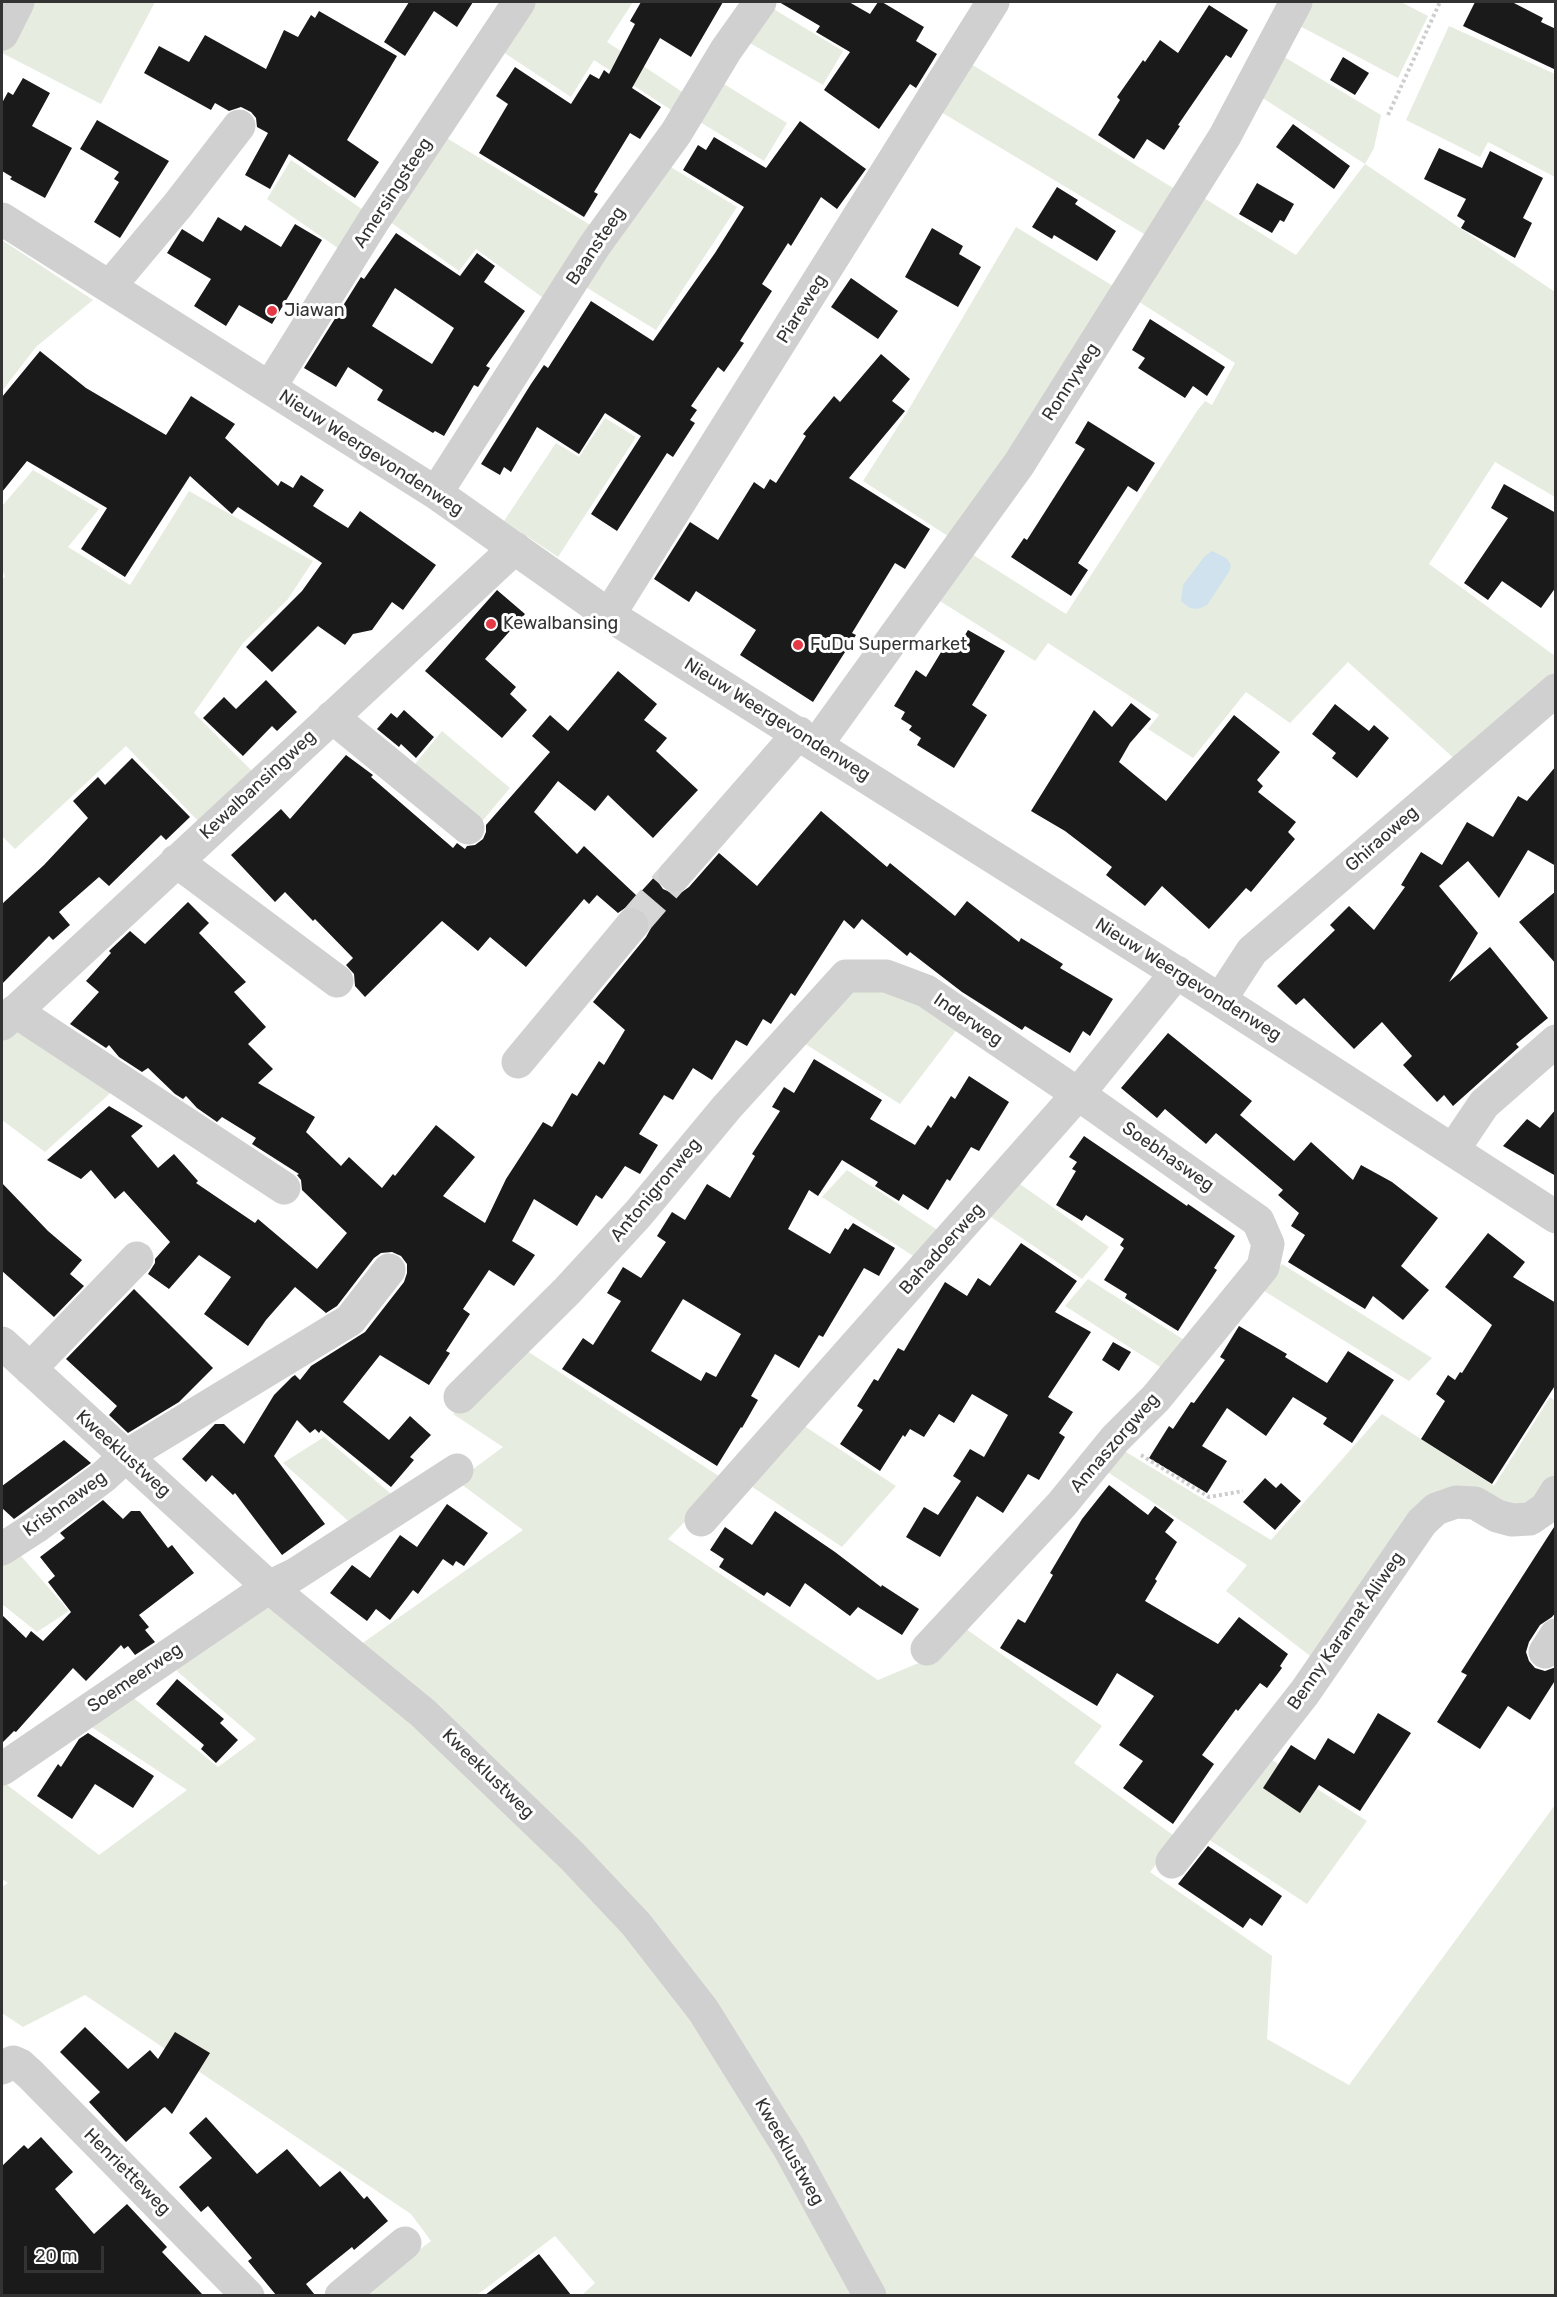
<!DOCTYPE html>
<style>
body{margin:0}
#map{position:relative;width:1557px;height:2297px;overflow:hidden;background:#fff;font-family:Rubik,sans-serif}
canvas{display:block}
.frame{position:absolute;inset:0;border:3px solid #333;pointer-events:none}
.scale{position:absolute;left:24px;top:2246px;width:80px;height:27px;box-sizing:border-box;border:3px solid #333;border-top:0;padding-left:8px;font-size:18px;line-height:21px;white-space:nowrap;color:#333;-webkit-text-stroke:4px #fff;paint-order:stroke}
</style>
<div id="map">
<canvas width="1557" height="2297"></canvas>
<div class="frame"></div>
<div class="scale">20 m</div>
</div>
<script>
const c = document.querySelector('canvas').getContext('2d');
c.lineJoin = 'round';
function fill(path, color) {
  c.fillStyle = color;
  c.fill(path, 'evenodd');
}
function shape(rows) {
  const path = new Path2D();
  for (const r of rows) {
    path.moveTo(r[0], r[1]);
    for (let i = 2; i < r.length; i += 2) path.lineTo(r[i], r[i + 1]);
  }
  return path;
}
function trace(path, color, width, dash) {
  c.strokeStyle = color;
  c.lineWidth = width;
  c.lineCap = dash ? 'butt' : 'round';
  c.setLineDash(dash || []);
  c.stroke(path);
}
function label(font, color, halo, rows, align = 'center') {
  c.font = font + ' Rubik,sans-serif';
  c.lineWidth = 6;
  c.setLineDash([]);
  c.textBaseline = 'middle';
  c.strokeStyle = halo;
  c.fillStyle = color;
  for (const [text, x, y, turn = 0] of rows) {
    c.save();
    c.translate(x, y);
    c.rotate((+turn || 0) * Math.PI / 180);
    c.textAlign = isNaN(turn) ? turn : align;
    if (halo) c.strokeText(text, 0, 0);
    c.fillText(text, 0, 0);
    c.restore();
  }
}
fill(shape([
 [23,2,155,2,101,104,2,53,2,44],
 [528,2,633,2,607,42,690,97,679,115,594,60,571,97,497,48],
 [1308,2,1401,2,1428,16,1398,78,1296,24],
 [767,5,843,51,823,85,743,39],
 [1449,26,1555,74,1555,177,1488,142,1480,157,1406,120],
 [1281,55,1381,115,1374,148,1365,164,1555,292,1555,497,1495,462,1429,564,1555,656,1555,681,1458,762,1348,662,1290,723,1246,692,1193,758,1148,729,1159,715,1048,643,1035,661,932,596,967,551,1066,614,1197,411,1205,401,1212,405,1235,363,1133,298,1199,195,1296,255,1365,164,1258,95],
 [966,61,1178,191,1149,237,936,109],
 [719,81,787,123,764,161,695,119],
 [440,134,597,229,550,303,476,249,459,271,386,219],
 [291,160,369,214,345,253,267,199],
 [664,163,737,207,656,330,579,283],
 [1016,227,1123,292,954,540,863,481,906,414],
 [2,240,93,300,36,347,2,391],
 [605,418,636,437,558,557,504,521,556,443,579,457],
 [33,470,99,509,68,547,130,585,189,491,313,561,288,599,243,643,194,713,255,774,201,824,126,746,15,849,2,836,2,581,5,576,2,569,2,506],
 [442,731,510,788,479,825,411,769],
 [872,985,961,1024,900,1104,799,1040,837,998],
 [11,1023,117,1087,45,1152,2,1120,2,1032],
 [847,1170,942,1233,918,1259,822,1197],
 [1017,1182,1109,1247,1082,1279,988,1215],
 [1282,1264,1432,1358,1409,1381,1261,1289],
 [1088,1279,1189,1343,1165,1370,1065,1306],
 [524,1349,725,1480,668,1539,878,1680,933,1657,962,1626,1102,1726,1074,1763,1177,1838,1150,1872,1272,1956,1267,2039,1349,2085,1555,1805,1555,2295,882,2295,723,2027,357,1647,523,1530,457,1481,503,1447,453,1414],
 [1550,1397,1555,1401,1555,1481,1532,1510,1463,1495,1318,1662,1226,1591,1247,1565,1103,1469,1121,1449,1271,1540,1382,1414,1494,1486],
 [801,1424,896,1486,842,1547,748,1484],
 [324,1437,397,1499,355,1527,283,1463],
 [15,1549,69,1611,37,1632,2,1604,2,1557],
 [277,1602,577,1874,712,2036,862,2295,582,2295,595,2283,555,2236,477,2295,358,2295,431,2241,411,2214,85,1995,23,2027,2,2013,2,1887,8,1883,2,1879,2,1781,99,1855,187,1790,87,1724,130,1695,218,1767,256,1739,178,1672,175,1664,179,1655],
 [1263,1754,1367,1821,1307,1904,1202,1835]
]), '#e6ecdf');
fill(shape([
 [1212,551,1226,558,1231,565,1229,572,1207,605,1198,609,1190,608,1181,601,1183,585,1205,556]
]), '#cfe2ee');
fill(shape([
 [409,2,473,2,457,27,434,11,405,56,384,42],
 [641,2,723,2,691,57,660,38,632,88,661,107,640,139,630,133,594,192,598,194,584,217,479,153,508,104,496,96,515,67,571,104,590,74,599,79,604,70,609,74,635,24,630,21],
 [779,2,849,2,870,14,878,2,882,2,924,27,916,41,937,54,916,88,910,84,879,129,824,90,850,52,816,32,820,26],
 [1475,2,1512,2,1543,18,1541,22,1556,29,1556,70,1463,26],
 [1209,5,1248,30,1231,58,1226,55,1178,125,1180,126,1164,150,1147,139,1134,159,1098,135,1120,100,1117,97,1143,60,1145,62,1160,40,1178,53],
 [319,11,397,56,347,140,379,162,355,198,289,154,270,189,245,175,268,133,257,127,256,118,251,112,241,107,229,111,215,103,211,110,144,73,159,46,189,62,205,35,266,69,284,30,298,37,311,15,315,18],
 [1343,57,1369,73,1355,95,1330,80],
 [23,78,50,93,32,126,72,148,45,198,10,179,12,177,2,171,2,103,8,92,13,95],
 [97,120,169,161,120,238,94,222,119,182,114,179,119,172,80,149],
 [800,121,866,169,837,209,821,197,791,246,788,243,762,284,772,291,740,341,744,343,724,372,718,367,691,406,697,410,690,420,695,423,673,457,667,453,617,531,591,514,641,436,605,413,579,454,537,427,511,472,504,467,500,475,481,464,531,384,544,365,548,368,591,301,653,341,715,253,744,207,683,170,698,145,706,150,714,137,766,168],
 [1293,124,1350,166,1334,189,1276,147],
 [1439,148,1482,168,1490,151,1543,178,1523,218,1532,223,1515,258,1461,228,1465,221,1457,216,1466,199,1424,179],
 [1257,183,1294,204,1284,222,1280,220,1272,233,1239,214],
 [1057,187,1078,200,1075,204,1116,231,1097,261,1054,235,1052,239,1032,227],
 [218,217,241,231,245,225,281,247,295,224,322,240,272,324,239,305,226,326,194,306,211,279,167,253,182,229,203,242],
 [932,228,963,246,959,254,981,267,958,307,905,277],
 [396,233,460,276,477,253,495,266,484,282,525,311,486,366,490,368,478,387,474,385,444,436,435,431,433,433,377,400,383,390,348,367,336,387,304,368,361,277,364,279],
 [395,288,454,328,432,364,372,326],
 [851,278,898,311,878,339,831,307],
 [1150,319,1225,367,1207,396,1193,386,1185,398,1138,368,1145,358,1132,350],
 [40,351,86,388,166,435,191,396,235,424,225,438,278,486,281,481,293,488,301,475,324,490,313,506,348,528,360,511,436,565,403,610,392,602,372,630,353,634,345,645,318,626,272,672,246,647,302,591,322,563,238,507,232,514,190,476,125,577,81,549,107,508,27,461,2,492,2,397],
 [881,354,910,379,892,401,905,411,849,478,930,529,905,569,895,563,852,633,856,635,813,702,740,655,756,630,696,591,689,602,654,579,690,522,718,540,754,482,764,489,770,479,776,483,806,436,803,434,834,396,840,402],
 [1088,421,1155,463,1137,492,1128,486,1078,563,1088,570,1071,596,1011,557,1024,538,1027,540,1085,449,1075,443],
 [1504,484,1556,513,1556,587,1541,608,1502,581,1488,600,1464,583,1508,518,1491,508],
 [497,590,525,614,485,659,516,687,510,694,527,710,502,738,425,671],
 [968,630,1005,651,972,705,987,715,954,768,917,745,921,738,909,730,912,726,901,719,905,712,894,706,916,670,926,677,949,639,959,645],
 [618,671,657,704,644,720,667,738,656,751,698,790,653,838,608,795,595,811,558,781,534,812,577,854,584,846,637,896,657,874,658,882,663,889,672,893,682,892,689,887,719,853,757,886,821,811,887,867,890,863,955,916,967,901,1019,942,1021,938,1063,964,1060,968,1113,999,1090,1036,1083,1031,1070,1053,1025,1026,1022,1030,962,992,910,952,907,956,862,919,854,929,844,920,795,996,791,993,771,1024,763,1019,747,1046,736,1040,712,1080,693,1068,673,1100,664,1095,639,1134,658,1145,640,1174,625,1166,602,1199,596,1195,577,1226,534,1199,512,1241,535,1255,514,1286,489,1270,463,1309,470,1314,446,1351,450,1353,429,1385,380,1355,343,1402,389,1440,410,1416,431,1435,410,1457,414,1460,391,1487,321,1430,319,1433,315,1429,310,1433,297,1420,274,1456,325,1524,282,1555,235,1493,233,1495,212,1475,206,1482,182,1459,215,1424,224,1424,244,1444,274,1395,292,1377,295,1375,300,1380,311,1366,365,1332,404,1282,407,1273,407,1264,401,1256,392,1252,381,1253,374,1258,337,1306,326,1313,295,1287,266,1320,248,1346,204,1314,231,1277,199,1255,169,1289,148,1274,155,1263,155,1259,170,1242,124,1191,115,1199,91,1170,81,1179,47,1160,109,1106,143,1126,131,1136,158,1168,174,1154,198,1181,196,1183,255,1223,258,1219,317,1269,347,1233,302,1190,301,1180,297,1175,299,1174,252,1144,256,1138,222,1117,217,1122,197,1108,186,1096,183,1099,175,1094,148,1068,142,1072,119,1057,109,1045,106,1048,70,1024,99,992,86,981,111,953,109,951,111,949,130,931,145,944,188,902,209,923,199,933,246,982,234,992,266,1027,248,1044,273,1069,258,1083,315,1117,306,1132,341,1166,349,1157,382,1188,393,1174,395,1176,436,1125,475,1157,443,1196,485,1223,506,1179,543,1122,552,1127,572,1093,577,1096,599,1061,604,1065,625,1030,593,1002,646,937,651,928,649,918,644,910,635,906,625,908,618,913,597,895,589,904,584,899,526,967,490,937,478,951,442,921,365,997,355,986,354,974,346,965,353,958,315,919,313,921,285,892,275,902,231,855,281,809,290,819,346,755,373,775,371,777,453,848,457,843,465,849,467,846,475,845,483,839,486,832,486,825,550,752,532,736,550,715,568,731],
 [266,680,297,712,277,731,272,726,243,756,203,718,224,697,236,709],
 [1131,703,1151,719,1130,743,1119,762,1166,801,1234,715,1280,752,1257,780,1263,786,1258,792,1296,822,1288,832,1295,839,1251,892,1246,888,1209,929,1162,886,1145,906,1106,875,1112,867,1065,831,1031,811,1094,710,1112,727],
 [1335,704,1369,731,1374,725,1389,738,1357,778,1332,758,1336,753,1312,734],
 [404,710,434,737,416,758,401,744,399,747,377,729,391,713,397,718],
 [132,758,190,817,166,840,161,835,109,886,99,877,59,912,70,925,53,940,49,936,2,984,2,904,44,865,88,818,73,801,98,777,105,785],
 [1556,766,1556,866,1528,850,1499,898,1468,861,1439,886,1478,933,1449,982,1490,947,1548,1018,1516,1044,1519,1047,1453,1106,1444,1095,1437,1102,1403,1065,1412,1056,1382,1022,1354,1049,1304,998,1296,1005,1277,986,1335,930,1330,925,1349,906,1374,930,1405,887,1401,885,1421,852,1442,865,1467,822,1493,837,1518,796,1527,801],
 [1556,891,1556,964,1519,922],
 [1168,1033,1252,1101,1240,1115,1294,1161,1311,1142,1353,1180,1361,1165,1392,1182,1438,1218,1401,1266,1429,1290,1403,1320,1373,1296,1365,1309,1288,1262,1305,1235,1291,1226,1299,1213,1278,1195,1283,1190,1216,1133,1206,1144,1165,1109,1157,1118,1121,1088],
 [814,1059,882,1100,870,1119,915,1145,928,1125,931,1128,951,1096,955,1099,969,1076,1009,1102,979,1151,971,1147,950,1181,947,1179,928,1210,903,1194,899,1201,875,1186,878,1182,842,1160,818,1196,809,1190,788,1229,830,1254,845,1228,848,1230,853,1223,895,1248,879,1276,864,1268,823,1337,819,1335,799,1368,775,1354,751,1396,758,1400,742,1428,741,1427,717,1466,562,1369,583,1338,593,1345,621,1301,607,1293,623,1267,641,1278,666,1242,657,1236,672,1212,685,1220,707,1184,730,1198,755,1156,752,1154,780,1111,772,1107,784,1087,794,1093],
 [683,1299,741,1334,716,1377,706,1372,701,1381,651,1351],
 [1556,1109,1556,1176,1503,1146,1527,1119,1540,1128],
 [1084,1136,1187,1206,1188,1204,1235,1236,1214,1268,1217,1270,1178,1331,1125,1298,1127,1294,1104,1280,1124,1248,1120,1245,1124,1239,1086,1215,1082,1221,1056,1205,1076,1171,1072,1169,1077,1162,1069,1157],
 [2,1183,48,1231,82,1260,70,1274,84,1286,54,1317,2,1271],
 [1488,1233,1525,1262,1513,1277,1556,1303,1556,1384,1492,1484,1421,1439,1445,1401,1436,1394,1448,1375,1455,1380,1460,1372,1462,1373,1492,1325,1445,1287],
 [1021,1243,1077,1281,1055,1312,1091,1332,1048,1397,1073,1412,1059,1433,1065,1437,1039,1480,1028,1474,1003,1513,977,1496,940,1557,906,1537,924,1507,938,1515,961,1481,953,1476,970,1449,984,1457,1008,1415,972,1394,954,1423,939,1414,924,1437,910,1429,905,1437,903,1435,880,1471,840,1444,863,1410,857,1406,874,1379,878,1381,898,1348,904,1351,945,1282,967,1296,978,1278,990,1286],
 [134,1289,213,1368,179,1402,128,1433,109,1415,117,1406,66,1359],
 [1239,1326,1287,1354,1285,1357,1327,1383,1348,1351,1394,1380,1352,1443,1323,1424,1327,1418,1293,1397,1266,1436,1227,1408,1202,1446,1227,1461,1207,1493,1149,1458,1169,1426,1173,1429,1191,1402,1194,1403,1225,1360,1220,1357],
 [1113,1342,1131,1352,1119,1371,1102,1360],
 [64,1440,91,1463,14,1519,2,1508,2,1486],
 [1265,1478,1276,1488,1281,1483,1301,1501,1275,1530,1243,1502],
 [1109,1485,1148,1515,1155,1506,1174,1520,1165,1532,1177,1542,1155,1579,1157,1581,1145,1601,1218,1644,1239,1617,1288,1654,1280,1666,1282,1668,1267,1688,1260,1683,1238,1711,1236,1709,1202,1755,1214,1764,1173,1824,1123,1788,1143,1761,1119,1745,1154,1696,1117,1673,1097,1706,1000,1648,1018,1619,1025,1623,1053,1575,1050,1573,1082,1519],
 [103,1500,123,1519,131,1511,140,1511,168,1548,172,1545,194,1573,139,1615,149,1627,145,1630,155,1642,135,1655,128,1646,124,1649,121,1645,86,1681,73,1668,16,1732,14,1731,2,1743,2,1615,26,1638,31,1631,43,1641,71,1612,48,1582,55,1576,40,1557,65,1538,60,1533],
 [447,1504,488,1533,464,1566,456,1561,453,1566,443,1559,418,1594,413,1590,390,1620,376,1609,367,1621,330,1593,352,1565,370,1578,400,1535,417,1547],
 [775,1511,835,1552,881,1587,882,1585,919,1609,902,1635,858,1607,850,1616,805,1583,790,1607,767,1592,764,1596,719,1567,724,1559,710,1550,725,1527,752,1545],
 [1556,1524,1556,1612,1552,1617,1540,1625,1529,1642,1526,1652,1529,1661,1535,1668,1545,1671,1556,1667,1556,1679,1530,1720,1508,1706,1480,1749,1437,1722,1467,1675,1461,1672],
 [177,1679,224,1719,220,1723,238,1740,216,1763,201,1749,204,1745,156,1704],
 [1378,1713,1411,1733,1360,1811,1319,1785,1300,1813,1263,1788,1291,1745,1315,1760,1328,1738,1354,1754],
 [88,1733,154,1776,133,1808,95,1784,72,1819,37,1796,58,1764,61,1767,79,1739],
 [1208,1846,1282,1896,1262,1926,1250,1918,1243,1928,1178,1884],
 [85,2027,128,2069,150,2050,158,2059,175,2032,210,2053,172,2114,165,2107,163,2108,126,2142,89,2102,100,2092,60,2052],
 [206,2117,257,2174,287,2149,320,2187,340,2171,364,2199,367,2196,388,2221,354,2250,352,2247,306,2284,315,2295,276,2295,248,2261,252,2258,208,2206,201,2212,179,2187,212,2158,189,2133],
 [41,2137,73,2172,55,2189,94,2234,127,2204,167,2247,162,2252,203,2295,2,2295,2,2166,24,2145,28,2149],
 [539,2254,571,2295,485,2295]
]), '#1a1a1a');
trace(shape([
 [632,925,675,875]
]), '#d6d6d6', 33, [33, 16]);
trace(shape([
 [1388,115,1440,2],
 [1141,1455,1209,1497,1243,1491]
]), '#cdcdcd', 4, [3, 3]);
trace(shape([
 [2,34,18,2],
 [2,219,436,493,609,615,1220,1000,1556,1217],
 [110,286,178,205,239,126],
 [270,387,374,220,519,2],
 [436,493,595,245,676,133,726,50,760,2],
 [609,615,993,2],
 [332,717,468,828],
 [817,744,1019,464,1225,136,1296,2],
 [176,861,337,981],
 [675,875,799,733],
 [1220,1000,1252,951,1556,690],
 [15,1011,284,1188],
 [2,1024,515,548],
 [518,1062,632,925],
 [1453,1150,1484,1104,1556,1041],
 [2,1343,269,1587,423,1713,572,1856,636,1924,703,2010,789,2148,870,2296],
 [30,1369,137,1258],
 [460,1397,567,1291,638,1214,727,1107,846,976,886,976,926,991,1078,1094,1258,1221,1268,1244,1263,1267,1156,1398,1115,1439,1062,1504,927,1649],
 [701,1520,1078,1094,1177,972],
 [2,1549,36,1527,103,1477,126,1456,350,1320,389,1270],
 [1545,1652,1556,1635],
 [2,1769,269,1587,294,1575,457,1470],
 [1172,1862,1305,1692,1422,1522,1436,1509,1456,1502,1475,1503,1497,1516,1512,1520,1530,1519,1546,1508,1556,1492],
 [2,2068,13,2062,20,2065,31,2075,248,2296],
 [341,2296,405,2243]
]), '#d0d0d0', 33);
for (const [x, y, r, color] of [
 [272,311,6,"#e63946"],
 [491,624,6,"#e63946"],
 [798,645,6,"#e63946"]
]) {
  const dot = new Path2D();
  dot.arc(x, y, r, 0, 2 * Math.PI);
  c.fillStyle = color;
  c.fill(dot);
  trace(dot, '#fff', 2);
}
label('18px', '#333', '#fff', [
 ["Amersingsteeg",393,193,-57],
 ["Baansteeg",596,246,-56],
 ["Piareweg",802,309,-58],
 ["Ronnyweg",1071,382,-57],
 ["Nieuw Weergevondenweg",371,453,33],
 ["Nieuw Weergevondenweg",777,720,32],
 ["Kewalbansingweg",258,785,-43],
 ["Ghiraoweg",1382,839,-41],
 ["Nieuw Weergevondenweg",1188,980,32],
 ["Inderweg",968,1020,34],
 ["Soebhasweg",1168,1157,35],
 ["Antonigronweg",656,1190,-50],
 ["Bahadoerweg",942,1249,-48],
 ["Annaszorgweg",1115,1443,-49],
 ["Kweeklustweg",123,1454,42],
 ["Krishnaweg",65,1504,-36],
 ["Benny Karamat Aliweg",1346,1631,-55],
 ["Soemeerweg",135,1678,-34],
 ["Kweeklustweg",488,1774,44],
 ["Kweeklustweg",789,2152,60],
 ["Henrietteweg",127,2172,45]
]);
label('18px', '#333', '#fff', [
 ["Jiawan",284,311],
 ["Kewalbansing",503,624],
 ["FuDu Supermarket",810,645]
], 'left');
</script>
